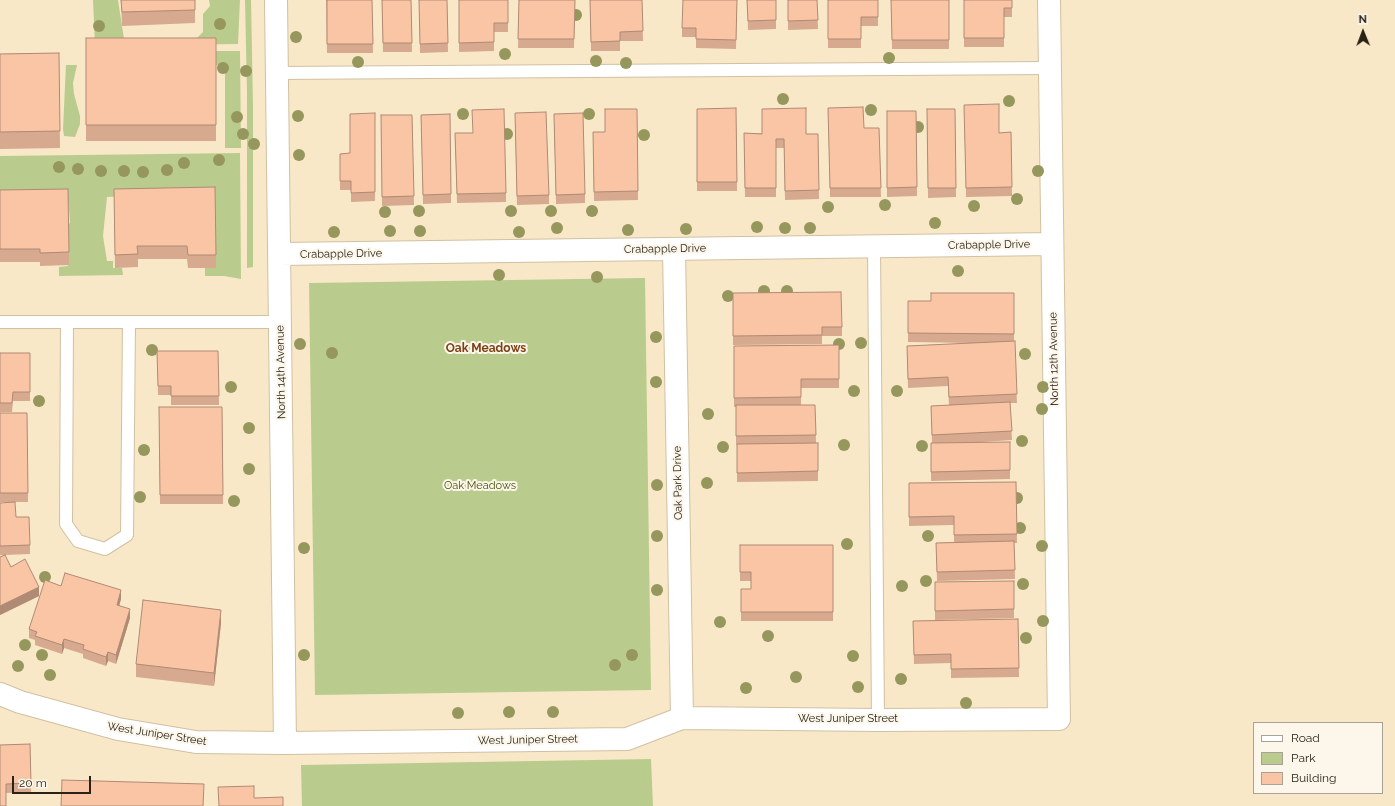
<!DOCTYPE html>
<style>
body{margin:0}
#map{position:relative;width:1395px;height:806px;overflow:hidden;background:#f9e8c8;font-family:Raleway,sans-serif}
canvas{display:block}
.legend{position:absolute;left:1253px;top:722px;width:130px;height:72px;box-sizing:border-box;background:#fdf6ea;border:1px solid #a8a296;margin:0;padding:5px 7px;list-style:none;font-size:12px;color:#292317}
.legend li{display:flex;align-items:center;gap:8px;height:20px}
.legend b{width:20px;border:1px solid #a8a296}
.north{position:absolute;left:1343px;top:12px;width:40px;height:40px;-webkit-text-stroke:3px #fdf6ea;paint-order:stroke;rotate:359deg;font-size:11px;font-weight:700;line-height:16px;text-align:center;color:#292317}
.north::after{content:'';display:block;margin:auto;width:14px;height:18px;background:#292317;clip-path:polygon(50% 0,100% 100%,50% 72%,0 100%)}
.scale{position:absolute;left:12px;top:776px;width:79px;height:18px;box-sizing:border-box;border:2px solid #292317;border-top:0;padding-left:5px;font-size:12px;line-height:14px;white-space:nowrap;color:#292317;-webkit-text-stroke:3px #fdf6ea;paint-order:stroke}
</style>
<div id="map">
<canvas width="1395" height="806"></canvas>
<ul class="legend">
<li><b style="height:5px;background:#fff"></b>Road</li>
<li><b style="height:11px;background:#b9cc8d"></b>Park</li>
<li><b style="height:11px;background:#fac5a5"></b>Building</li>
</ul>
<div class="north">N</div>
<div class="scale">20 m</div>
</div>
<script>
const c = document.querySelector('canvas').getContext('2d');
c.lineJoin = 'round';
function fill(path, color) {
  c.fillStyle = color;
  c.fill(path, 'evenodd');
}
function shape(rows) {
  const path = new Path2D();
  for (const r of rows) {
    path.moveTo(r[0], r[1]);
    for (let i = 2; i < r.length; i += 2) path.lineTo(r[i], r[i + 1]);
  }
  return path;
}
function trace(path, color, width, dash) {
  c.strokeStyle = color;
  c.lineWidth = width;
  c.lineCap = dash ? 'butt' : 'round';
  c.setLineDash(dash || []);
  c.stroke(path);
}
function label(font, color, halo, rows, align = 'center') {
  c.font = font + ' Raleway,sans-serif';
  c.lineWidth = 4;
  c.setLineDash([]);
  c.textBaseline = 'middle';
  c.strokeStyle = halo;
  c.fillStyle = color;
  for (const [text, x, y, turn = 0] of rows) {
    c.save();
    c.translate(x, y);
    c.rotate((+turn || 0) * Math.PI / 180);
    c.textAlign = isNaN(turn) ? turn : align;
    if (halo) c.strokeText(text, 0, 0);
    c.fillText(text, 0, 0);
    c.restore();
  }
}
fill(shape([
 [93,0,118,0,124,39,195,40,203,32,203,14,210,6,209,0,240,0,238,44,95,46],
 [245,0,251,0,253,106,253,267,247,268,247,94],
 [204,51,240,51,241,148,225,148,225,73,221,73,221,65,207,65],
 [66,65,77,65,73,83,74,94,80,116,80,124,75,137,64,136,63,129],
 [240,153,241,279,224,276,205,276,205,267,216,244,216,223,152,195,107,197,103,236,107,261,113,261,113,268,122,268,123,275,59,276,59,267,68,266,67,246,62,229,70,223,69,208,65,199,0,196,0,156],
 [645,278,651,690,315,695,309,283],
 [651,759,653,806,302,806,301,765]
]), '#b9cc8d');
const lane = shape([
 [276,73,1050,68],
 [874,247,878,720],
 [0,322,280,322],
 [67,322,66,524,78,541,105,549,127,535,129,322]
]);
const street = shape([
 [276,0,285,743],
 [674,249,682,718],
 [279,254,1052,244],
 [0,694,20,702,118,729,196,742,285,743,627,739,682,718,878,720,1059,719,1049,0]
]);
trace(lane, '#d1c0a2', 14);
trace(street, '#d1c0a2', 24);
trace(lane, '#fff', 12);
trace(street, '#fff', 22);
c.fillStyle = '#95975c';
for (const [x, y] of [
 [576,15],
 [220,24],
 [99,26],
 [296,37],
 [505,54],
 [889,58],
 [596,61],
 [358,62],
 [626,63],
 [223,68],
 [246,71],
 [783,99],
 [1009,101],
 [871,110],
 [463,114],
 [589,114],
 [298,116],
 [237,117],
 [918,127],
 [243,134],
 [507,134],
 [644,135],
 [254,144],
 [299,155],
 [219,160],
 [184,163],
 [59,167],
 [78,169],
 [167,170],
 [101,171],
 [124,171],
 [1038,171],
 [143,172],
 [1017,199],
 [885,205],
 [974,206],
 [828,207],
 [419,211],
 [511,211],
 [551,211],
 [592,211],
 [385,212],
 [935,223],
 [757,227],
 [557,228],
 [785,228],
 [810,228],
 [686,229],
 [628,230],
 [390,231],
 [420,231],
 [334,232],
 [519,232],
 [958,271],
 [499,275],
 [597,277],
 [764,291],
 [787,291],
 [728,296],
 [656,337],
 [861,343],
 [300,344],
 [839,344],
 [152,350],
 [332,353],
 [1025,354],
 [656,382],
 [231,387],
 [1043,387],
 [854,391],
 [897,391],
 [39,401],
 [1042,409],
 [708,414],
 [249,428],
 [1022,441],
 [844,445],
 [922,446],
 [723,447],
 [144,450],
 [249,469],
 [707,483],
 [657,485],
 [140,497],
 [1017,498],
 [234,501],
 [1020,528],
 [657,536],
 [928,536],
 [847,544],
 [1042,546],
 [304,548],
 [45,577],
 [926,581],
 [1023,584],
 [902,586],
 [657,590],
 [1043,621],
 [720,622],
 [768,636],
 [1026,638],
 [25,645],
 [42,655],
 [304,655],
 [632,655],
 [853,656],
 [615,665],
 [18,666],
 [50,675],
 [796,677],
 [901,679],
 [858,687],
 [746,688],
 [966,703],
 [509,712],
 [553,712],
 [458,713]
]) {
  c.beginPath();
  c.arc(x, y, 6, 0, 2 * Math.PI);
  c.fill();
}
fill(shape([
 [121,0,195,0,195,23,122,26],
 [326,0,372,0,373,53,327,53],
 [382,0,411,0,412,52,383,52],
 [419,0,447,0,448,52,420,53],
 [459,0,508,0,508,32,494,32,494,51,459,52],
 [519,0,575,0,574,48,518,48],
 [590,0,642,0,643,41,620,41,620,51,591,51],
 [737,0,736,49,696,48,696,37,682,37,682,28],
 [747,0,776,0,776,29,748,30],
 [788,0,817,0,818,29,788,30],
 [828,0,878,0,878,26,861,26,861,48,828,48],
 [891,0,949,0,949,49,892,49],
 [964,0,1012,0,1012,17,1004,17,1004,47,964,47],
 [86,38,216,38,216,141,86,141],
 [59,53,60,148,0,149,0,54],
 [964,105,999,133,1011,132,1012,196,966,197],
 [736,108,737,191,697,191,697,109],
 [828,108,864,128,879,128,881,197,830,197],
 [637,109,638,200,594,201,593,132,605,132],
 [927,109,955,109,956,197,928,198],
 [887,111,916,111,917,196,887,197],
 [375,113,375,201,351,202,351,190,340,190,340,154,350,153],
 [450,114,451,203,423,204,421,115],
 [381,115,412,115,414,205,382,206],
 [515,122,549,195,549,204,517,205],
 [554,123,585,194,585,203,556,204],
 [455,133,506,193,506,202,457,203],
 [744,133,818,134,819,199,785,200,784,148,776,148,776,197,745,197],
 [215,187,216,268,188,268,187,259,138,259,138,267,115,268,114,189],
 [0,190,69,252,69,265,40,266,40,262,0,262],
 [733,293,842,327,842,336,822,336,822,344,733,345],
 [1014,293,1014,341,1017,403,1010,403,1012,440,968,443,1010,442,1010,479,931,481,931,443,932,443,931,406,949,405,948,386,908,388,907,346,971,343,908,342,908,333,931,301],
 [839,345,839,388,801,388,801,405,815,405,816,443,818,443,818,481,737,482,737,445,736,445,736,407,734,407,734,346],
 [157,351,218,351,219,405,171,405,171,395,158,395],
 [0,353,30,353,30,401,13,401,12,412,0,412],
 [159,407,222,407,223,504,160,504],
 [0,413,27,413,28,502,0,502],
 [1016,482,1017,543,1014,543,1015,579,937,581,936,543,954,542,954,525,909,526,909,483],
 [0,503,16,517,30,545,30,554,5,555,11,567,39,596,0,615,4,555,0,555],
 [740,545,833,545,833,621,741,621,741,589,751,589,751,581,740,581],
 [935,582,1014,609,1014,618,935,620],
 [61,586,121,599,119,605,130,618,116,664,108,661,106,666,83,658,83,654,64,648,62,654,35,645,35,640,29,638,29,629],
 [1018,619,1019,677,951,678,951,663,914,664,913,621],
 [221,623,214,686,136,677,136,664],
 [30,744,31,792,6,793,0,745]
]), '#d7a98e');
fill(shape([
 [39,587,39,596,0,615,0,606],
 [121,590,121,599,117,614,117,605],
 [130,609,130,618,116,664,116,655],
 [221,610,221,623,214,686,214,673],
 [64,639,64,648,62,654,62,645],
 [108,652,108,661,106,666,106,657]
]), '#af8a74');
const building = shape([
 [121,0,195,0,195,10,122,12,121,0],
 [327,0,372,0,373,44,327,44,327,0],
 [382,0,411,0,412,43,383,43,382,0],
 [419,0,447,0,448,43,420,44,419,0],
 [459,0,508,0,508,23,494,23,494,42,459,43,459,0],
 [519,0,575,0,574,39,518,39,519,0],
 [590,0,642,0,643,31,620,32,620,41,591,42,590,0],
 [683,0,737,0,736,40,696,39,696,28,682,28,683,0],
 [747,0,776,0,776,20,748,21,747,0],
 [788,0,817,0,818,20,788,21,788,0],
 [828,0,878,0,878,17,861,17,861,39,828,39,828,0],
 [891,0,949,0,949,40,892,40,891,0],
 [964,0,1012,0,1012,8,1004,8,1004,38,964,38,964,0],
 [86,38,216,38,216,125,86,125,86,38],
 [59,53,60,131,0,132,0,54,59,53],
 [999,104,999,133,1011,132,1012,187,966,188,964,105,999,104],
 [863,107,864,128,879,128,881,188,830,188,828,108,863,107],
 [736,108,737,182,697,182,697,109,736,108],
 [806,108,806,134,818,134,819,190,785,191,784,139,776,139,776,188,745,188,744,133,762,134,762,109,806,108],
 [504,109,506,193,457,194,455,133,473,133,472,110,504,109],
 [605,109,637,109,638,191,594,192,593,132,605,132,605,109],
 [927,109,955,109,956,188,928,188,927,109],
 [887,111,916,111,917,187,887,188,887,111],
 [546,112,549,195,517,196,515,113,546,112],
 [375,113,375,192,351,193,351,181,340,181,340,154,350,153,350,114,375,113],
 [583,113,585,194,556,195,554,114,583,113],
 [450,114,451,194,423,195,421,115,450,114],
 [381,115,412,115,414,196,382,197,381,115],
 [215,187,216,255,188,255,187,246,137,246,138,254,115,255,114,189,215,187],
 [68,189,69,252,40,253,40,249,0,249,0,190,68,189],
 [841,292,842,327,822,327,822,335,733,336,733,293,841,292],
 [931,293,1014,293,1014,334,908,333,908,301,931,301,931,293],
 [1015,341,1017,394,949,397,948,377,908,379,907,346,1015,341],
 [839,345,839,379,801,379,801,397,734,398,734,346,839,345],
 [157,351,218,351,219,396,171,396,171,386,158,386,157,351],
 [0,353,30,353,30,392,13,392,12,403,0,403,0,353],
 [1010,402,1012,431,932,435,931,406,1010,402],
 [736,405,815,405,816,435,736,436,736,405],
 [159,407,222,407,223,495,160,495,159,407],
 [0,413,27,413,28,493,0,493,0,413],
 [1010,442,1010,470,931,472,931,443,1010,442],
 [818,443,818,471,737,473,737,444,818,443],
 [1016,482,1017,534,954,535,954,516,909,517,909,483,1016,482],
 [15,502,16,517,29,517,30,545,0,546,0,503,15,502],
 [1014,541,1015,570,937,572,936,543,1014,541],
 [740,545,833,545,833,612,741,612,741,589,751,589,751,572,740,572,740,545],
 [5,555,11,567,25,559,39,587,0,606,0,557,5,555],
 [65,573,121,590,117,605,130,609,116,655,108,652,106,657,83,649,84,645,64,639,62,645,35,636,37,632,29,629,45,580,61,586,65,573],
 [1014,581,1014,609,935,611,935,582,1014,581],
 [143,600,221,610,214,673,136,664,143,600],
 [1018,619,1019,668,951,669,951,654,914,655,913,621,1018,619],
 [30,744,31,783,6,784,6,806,0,806,0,745,30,744],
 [62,780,204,784,203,806,61,806,62,780],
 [254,786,254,798,283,797,283,806,219,806,218,787,254,786]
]);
fill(building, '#fac5a5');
trace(building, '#af8a74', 1);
label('11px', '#292317', '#fdf6ea', [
 ["Crabapple Drive",989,245,-1],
 ["Crabapple Drive",665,249,-1],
 ["Crabapple Drive",341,254,-1],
 ["North 12th Avenue",1054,359,-91],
 ["North 14th Avenue",281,372,-91],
 ["Oak Park Drive",678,483,-91],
 ["West Juniper Street",848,719],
 ["West Juniper Street",157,734,9],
 ["West Juniper Street",528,740,-1]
]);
label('11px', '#445403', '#fdf6ea', [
 ["Oak Meadows",480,486]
]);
label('bold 12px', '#7c4014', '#fdf6ea', [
 ["Oak Meadows",486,348]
]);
</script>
